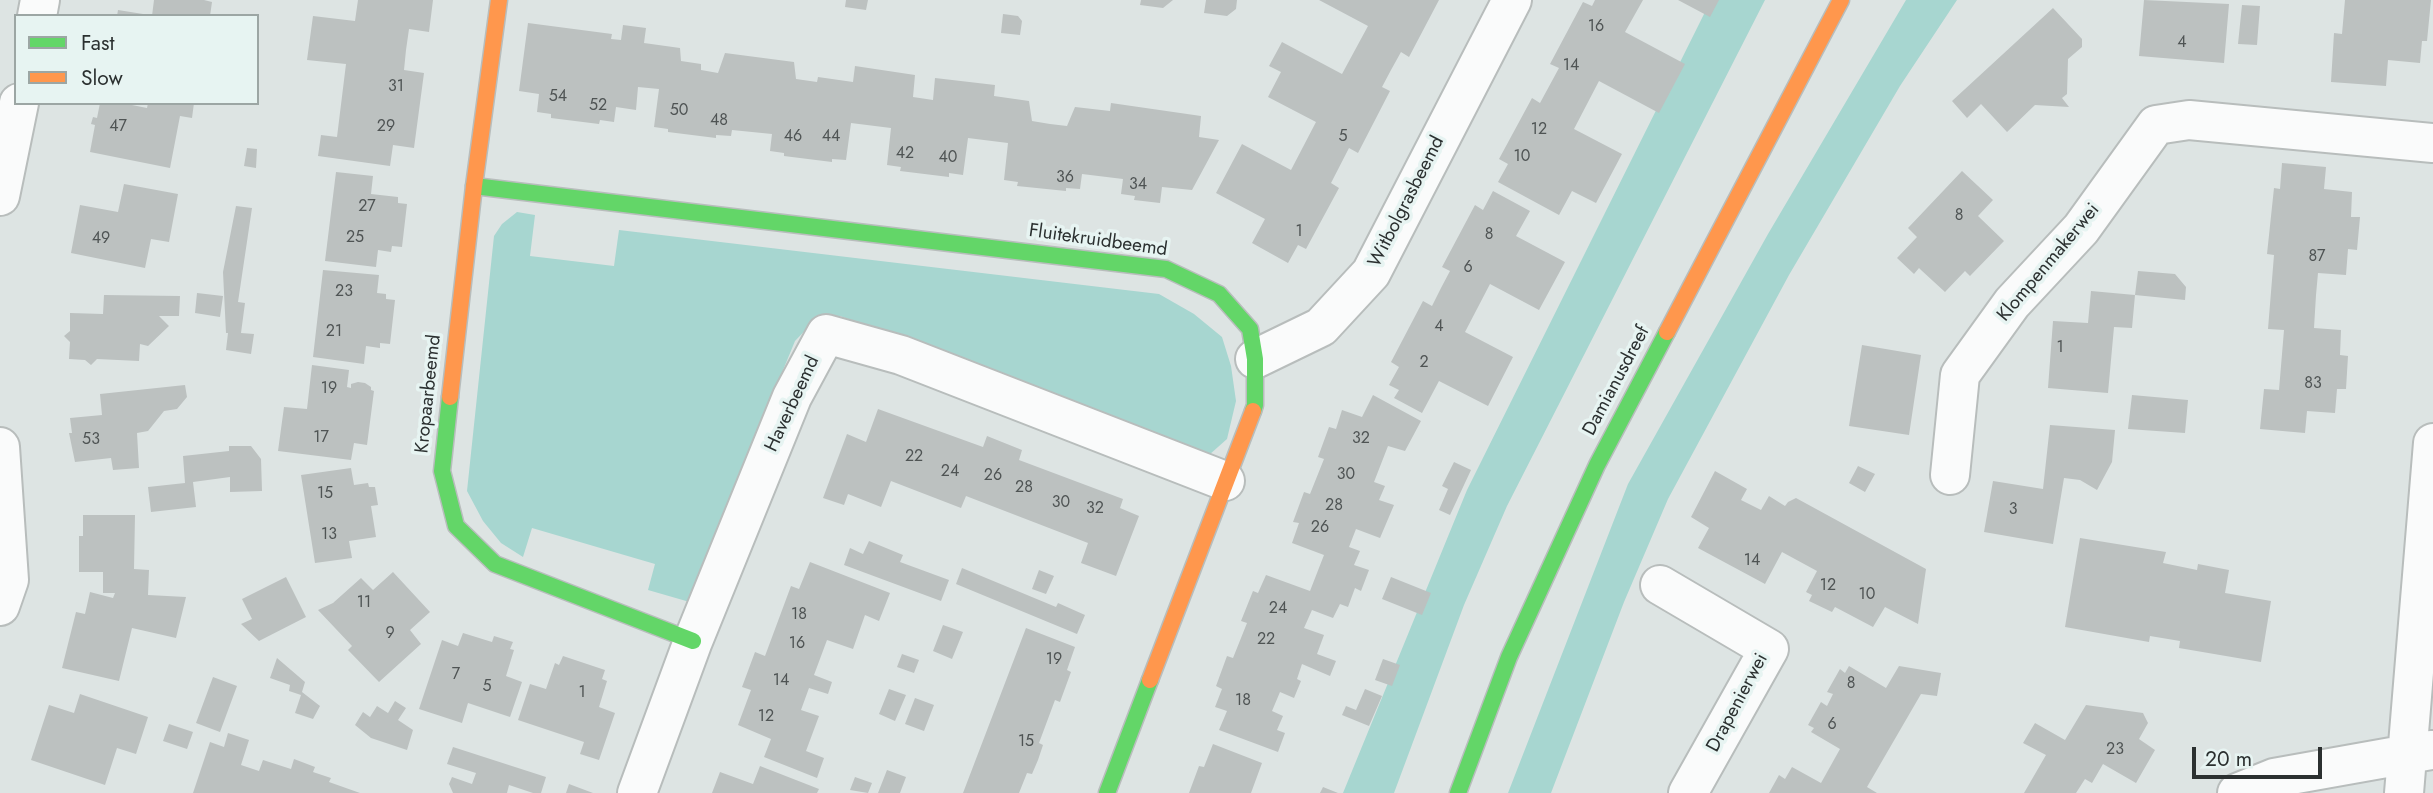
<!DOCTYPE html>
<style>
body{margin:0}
#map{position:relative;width:2433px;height:793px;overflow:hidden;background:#dde4e3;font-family:Jost,sans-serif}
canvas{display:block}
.legend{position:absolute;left:14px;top:14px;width:245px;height:91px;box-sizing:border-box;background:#e7f4f2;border:2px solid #9ca6a4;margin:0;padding:9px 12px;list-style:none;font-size:21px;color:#2b3030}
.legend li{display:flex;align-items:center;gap:14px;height:35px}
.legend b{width:35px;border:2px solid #9ca6a4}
.scale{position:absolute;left:2192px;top:747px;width:130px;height:32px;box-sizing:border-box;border:4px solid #2b3030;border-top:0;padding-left:9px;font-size:21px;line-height:24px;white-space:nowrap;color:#2b3030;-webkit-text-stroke:5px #e7f4f2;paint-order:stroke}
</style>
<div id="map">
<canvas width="2433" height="793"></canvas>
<ul class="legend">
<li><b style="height:9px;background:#63d668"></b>Fast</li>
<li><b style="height:9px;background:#ff974d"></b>Slow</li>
</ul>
<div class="scale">20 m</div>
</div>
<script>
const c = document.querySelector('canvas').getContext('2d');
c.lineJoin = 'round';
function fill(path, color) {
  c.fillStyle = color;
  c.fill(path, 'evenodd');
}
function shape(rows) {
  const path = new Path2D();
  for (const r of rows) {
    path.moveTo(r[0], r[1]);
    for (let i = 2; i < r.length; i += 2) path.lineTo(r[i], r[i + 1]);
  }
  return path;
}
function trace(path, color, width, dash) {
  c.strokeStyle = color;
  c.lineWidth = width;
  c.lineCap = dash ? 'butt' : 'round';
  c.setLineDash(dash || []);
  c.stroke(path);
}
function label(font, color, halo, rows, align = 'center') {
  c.font = font + ' Jost,sans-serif';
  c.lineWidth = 7;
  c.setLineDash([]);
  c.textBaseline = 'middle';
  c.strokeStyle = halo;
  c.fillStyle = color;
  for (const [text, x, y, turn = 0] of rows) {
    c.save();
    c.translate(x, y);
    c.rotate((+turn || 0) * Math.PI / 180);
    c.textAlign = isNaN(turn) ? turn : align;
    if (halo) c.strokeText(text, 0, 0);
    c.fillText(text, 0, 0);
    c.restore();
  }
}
fill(shape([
 [1711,0,1765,0,1507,506,1464,605,1394,793,1343,793,1467,490],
 [1906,0,1957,0,1900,86,1789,275,1668,499,1624,602,1551,793,1508,793,1628,484,1768,234],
 [517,212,535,215,530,256,614,266,619,230,1159,294,1194,314,1222,337,1231,366,1236,401,1227,439,1209,455,840,316,817,318,795,341,706,557,708,580,700,605,648,590,655,564,532,528,523,557,501,543,483,521,467,491,494,236,502,224]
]), '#a7d6d0');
fill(shape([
 [154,0,204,0,212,2,210,16,152,16],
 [358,0,433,0,429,32,409,29,406,50,404,70,424,73,414,148,393,145,390,166,318,156,321,135,337,137,346,64,307,60,313,16,355,21],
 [846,0,868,0,866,10,845,7],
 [1141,0,1173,0,1163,8,1140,5],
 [1206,0,1237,0,1236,9,1227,16,1204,13],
 [1319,0,1439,0,1409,57,1401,52,1391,70,1382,87,1390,91,1358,153,1349,148,1331,183,1339,188,1306,249,1298,245,1288,263,1252,243,1265,219,1216,193,1242,144,1291,170,1316,122,1268,97,1281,72,1269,66,1282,42,1342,74,1368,26],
 [1595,0,1643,0,1625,32,1685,64,1659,113,1599,81,1574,129,1622,154,1596,203,1572,191,1559,215,1498,182,1508,164,1499,159,1532,98,1540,103,1559,68,1550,64,1583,2,1592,6],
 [1678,0,1719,0,1710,17],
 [2144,0,2229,4,2224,63,2139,56],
 [2345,0,2431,0,2427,41,2422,41,2420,63,2388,60,2386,86,2331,82,2334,33,2342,34],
 [2242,5,2260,6,2257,45,2238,44],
 [2053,8,2082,39,2082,47,2068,59,2067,94,2062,98,2069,107,2035,105,2007,132,1981,104,1967,118,1952,101],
 [118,10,143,14,143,16,117,16],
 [1003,14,1018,16,1022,21,1020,35,1001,33],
 [528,23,612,34,611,39,621,40,623,25,646,28,644,43,680,48,681,61,701,64,701,70,718,73,725,53,794,62,796,79,817,82,818,77,853,82,855,66,915,75,913,97,933,100,935,78,995,85,994,96,1029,101,1032,121,1050,124,1067,126,1075,107,1110,111,1111,103,1201,116,1199,137,1219,140,1192,190,1162,187,1160,203,1134,200,1135,196,1121,194,1123,179,1082,174,1080,189,1066,188,1066,191,1017,186,1018,182,1004,180,1008,143,968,138,963,175,949,173,949,177,900,171,901,167,887,165,891,128,851,123,846,160,832,159,832,162,784,156,784,153,770,151,772,134,732,130,731,136,716,135,716,138,668,132,668,129,654,127,659,89,638,87,636,110,616,107,614,122,600,120,599,124,551,118,551,114,537,112,539,94,519,91],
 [100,103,122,103,147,108,148,103,194,103,192,118,180,116,170,168,90,152,95,125,91,124,93,117,97,118],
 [247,148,257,149,256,168,244,166],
 [2282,163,2326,167,2324,189,2352,192,2351,217,2360,217,2357,250,2348,249,2346,275,2318,273,2316,295,2314,328,2341,330,2340,355,2348,356,2346,389,2337,389,2335,413,2307,411,2305,433,2260,429,2264,389,2279,390,2284,330,2268,329,2274,255,2267,254,2274,188,2280,189],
 [1962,171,1993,200,1978,216,2004,241,1970,276,1965,271,1945,292,1921,270,1919,268,1914,274,1897,258,1917,237,1908,228],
 [336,172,373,176,371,194,398,197,398,203,407,204,402,247,392,246,391,252,378,250,376,267,325,261],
 [124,184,178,194,169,242,151,239,145,268,71,253,80,205,118,212],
 [1493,191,1530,211,1516,236,1565,262,1539,310,1490,284,1465,332,1513,357,1488,406,1439,381,1422,413,1394,398,1399,390,1389,385,1399,367,1391,362,1423,301,1432,306,1441,288,1450,271,1442,267,1475,205,1483,210],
 [236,206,252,208,238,302,245,303,241,333,254,334,251,354,226,350,228,333,226,333,223,272],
 [323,270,379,275,377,293,386,294,386,299,395,300,390,344,380,343,380,348,366,346,364,364,313,357],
 [2138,271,2175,274,2186,287,2185,300,2135,295],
 [2091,291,2135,295,2132,328,2114,327,2108,393,2048,388,2053,321,2088,323],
 [197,293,223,296,220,317,195,313],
 [104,295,180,296,179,316,159,316,169,326,148,346,140,344,139,361,97,359,91,365,85,360,69,359,70,342,64,336,70,331,70,313,103,314],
 [1862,345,1921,355,1909,435,1849,426],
 [312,365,349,370,347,387,351,388,351,384,358,382,365,383,371,387,371,390,374,391,367,445,354,443,351,460,278,451,284,407,307,409],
 [185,385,187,397,177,409,164,411,148,431,137,433,139,468,113,470,111,458,75,462,69,433,72,433,70,418,102,415,100,394],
 [1373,395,1421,421,1405,451,1388,446,1374,482,1385,486,1379,500,1394,505,1380,538,1356,529,1349,547,1360,551,1354,565,1369,570,1361,591,1355,588,1348,607,1340,604,1333,618,1312,610,1304,628,1324,635,1317,654,1336,661,1330,676,1302,664,1297,679,1301,681,1294,698,1280,692,1272,711,1283,716,1277,730,1285,733,1278,752,1219,730,1227,711,1215,707,1222,689,1216,686,1227,656,1233,658,1247,623,1241,621,1253,591,1258,593,1266,575,1310,591,1324,555,1292,543,1299,523,1293,522,1304,492,1310,494,1324,459,1318,457,1329,427,1336,429,1342,410,1362,417],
 [2132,395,2188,400,2185,433,2128,429],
 [878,409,983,447,987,436,1022,450,1019,460,1123,499,1120,508,1139,516,1116,576,1081,563,1088,543,966,496,961,508,891,481,881,507,848,494,844,505,823,498,847,434,866,442],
 [2050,425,2115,430,2112,462,2097,490,2080,480,2064,478,2053,544,1984,532,1993,481,2043,489],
 [229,446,251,446,261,459,262,491,230,492,230,477,193,482,196,507,151,512,148,487,185,483,183,456,229,451],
 [1454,462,1471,470,1450,515,1439,510,1448,489,1442,486],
 [1858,466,1875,474,1865,492,1849,483],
 [351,468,354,485,368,483,369,487,375,487,378,505,371,506,376,537,349,541,352,558,315,563,301,475],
 [1715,471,1747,489,1741,500,1761,510,1769,496,1785,506,1788,502,1796,498,1926,569,1918,624,1885,607,1873,627,1835,607,1832,612,1809,601,1812,595,1806,592,1817,571,1782,552,1765,584,1698,548,1709,528,1691,517],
 [83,515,135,515,134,569,149,570,148,595,186,597,176,638,132,628,119,681,62,668,76,612,85,614,90,592,113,598,115,593,103,593,103,572,79,572,79,536,83,536],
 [2080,538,2166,552,2163,563,2197,570,2198,564,2229,570,2225,593,2271,601,2261,662,2179,648,2180,641,2150,636,2149,642,2065,627],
 [869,541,903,555,900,562,949,580,941,601,844,565,850,548,863,554],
 [810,562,890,593,879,621,865,615,853,649,827,640,814,675,832,682,828,694,809,688,801,710,819,716,806,751,824,758,817,778,764,757,771,739,738,725,751,690,742,687,755,652,765,656,791,586,799,589],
 [962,568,1056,607,1058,603,1085,615,1077,634,956,584],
 [1039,570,1054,576,1046,594,1032,589],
 [393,572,430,612,410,630,421,644,379,682,348,650,352,646,318,610,333,603,361,578,373,590],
 [286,577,306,617,259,641,241,624,252,619,242,599],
 [1391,577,1431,593,1422,615,1382,599],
 [943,625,963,632,952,659,933,651],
 [1026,628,1075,647,1067,670,1071,672,1060,702,1055,700,1039,743,1043,745,1038,760,1032,774,1027,773,1019,793,963,793],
 [463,633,492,642,494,636,513,642,510,649,514,650,506,676,522,682,510,717,468,703,462,723,419,709,442,640,458,646],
 [902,654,919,660,914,673,897,667],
 [563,656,605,670,602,679,607,681,599,707,615,713,599,760,580,754,584,742,518,720,530,684,546,689,555,663,559,665],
 [277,658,305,682,302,692,320,706,313,719,295,713,301,695,289,691,290,685,270,678],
 [1383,659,1400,665,1392,686,1375,680],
 [1849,666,1886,688,1899,666,1941,673,1937,696,1921,694,1867,787,1877,793,1769,793,1779,775,1785,779,1792,767,1821,783,1840,749,1811,732,1814,728,1808,725,1821,702,1827,706,1833,694,1827,692,1840,669,1845,673],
 [213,677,237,686,220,732,196,723],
 [889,689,906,695,895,721,879,714],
 [1365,689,1382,696,1369,726,1342,715,1346,706,1356,710],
 [80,694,148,717,136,754,117,748,105,785,31,760,49,705,74,713],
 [915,698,934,705,924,731,905,724],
 [395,701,406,708,398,720,413,730,407,750,371,738,355,725,363,712,370,717,377,706,388,713],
 [2086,705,2143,713,2148,723,2139,739,2155,750,2136,783,2103,764,2092,783,2085,779,2076,793,2024,793,2046,755,2023,743,2035,723,2065,740],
 [169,724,193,732,187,749,163,741],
 [228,733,249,740,241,765,259,771,263,760,291,769,294,759,315,767,313,772,331,778,329,782,360,793,193,793,210,742,224,747],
 [1213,744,1262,763,1251,793,1189,793,1199,766,1204,767],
 [453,747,546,777,541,793,533,793,509,785,507,793,453,793,449,784,452,777,472,784,476,773,447,764],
 [760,766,819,789,817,793,712,793,720,772,753,784],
 [887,770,906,777,900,793,878,793],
 [855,777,872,783,868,793,850,790],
 [569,784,593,793,566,793],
 [1323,787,1338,793,1320,793]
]), '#bcc1c0');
const street = shape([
 [37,16,40,0],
 [0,196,19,103],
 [1255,359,1321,327,1371,273,1512,0],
 [0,447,9,580,0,606],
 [1950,475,1960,375,2012,303,2081,229,2156,125,2189,120,2433,143],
 [1660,585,1769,649,1688,793],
 [637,793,693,641,792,397,826,334,901,355,1225,481],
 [2237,793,2274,778,2431,750],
 [2404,793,2433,443]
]);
const fast = shape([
 [474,186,1166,269,1219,294,1250,329,1255,359,1255,405,1253,411],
 [450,397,442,471,456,526,495,564,693,641],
 [1107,793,1150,680],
 [1458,793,1509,657,1597,465,1667,332]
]);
const slow = shape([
 [1667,332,1841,0],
 [450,397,474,186,499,0],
 [1150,680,1253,411]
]);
trace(street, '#b8bdbc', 42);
trace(fast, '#b8bdbc', 19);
trace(slow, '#b8bdbc', 19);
trace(street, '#fafbfb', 38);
trace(fast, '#63d668', 16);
trace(slow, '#ff974d', 16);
label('16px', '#4f5454', null, [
 ["16",1596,27],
 ["4",2182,43],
 ["14",1571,66],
 ["31",396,87],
 ["54",558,97],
 ["52",598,106],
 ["50",679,111],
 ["48",719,121],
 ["47",118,127],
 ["29",386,127],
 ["12",1539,130],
 ["46",793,137],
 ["44",831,137],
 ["5",1343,137],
 ["42",905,154],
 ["10",1522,157],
 ["40",948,158],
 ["36",1065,178],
 ["34",1138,185],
 ["27",367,207],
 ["8",1959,216],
 ["1",1299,232],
 ["8",1489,235],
 ["25",355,238],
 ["49",101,239],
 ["87",2317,257],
 ["6",1468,268],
 ["23",344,292],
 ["4",1439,327],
 ["21",334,332],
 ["1",2060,348],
 ["2",1424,363],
 ["83",2313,384],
 ["19",329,389],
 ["17",321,438],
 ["32",1361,439],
 ["53",91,440],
 ["22",914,457],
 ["24",950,472],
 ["30",1346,475],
 ["26",993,476],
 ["28",1024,488],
 ["15",325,494],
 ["30",1061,503],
 ["28",1334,506],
 ["32",1095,509],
 ["3",2013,510],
 ["26",1320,528],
 ["13",329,535],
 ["14",1752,561],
 ["12",1828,586],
 ["10",1867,595],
 ["11",364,603],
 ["24",1278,609],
 ["18",799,615],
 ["9",390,634],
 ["22",1266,640],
 ["16",797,644],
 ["19",1054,660],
 ["7",456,675],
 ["14",781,681],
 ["8",1851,684],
 ["5",487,687],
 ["1",582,693],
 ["18",1243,701],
 ["12",766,717],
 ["6",1832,725],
 ["15",1026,742],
 ["23",2115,750]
]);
label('19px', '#2b3030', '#e7f4f2', [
 ["Witbolgrasbeemd",1407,202,-63],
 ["Fluitekruidbeemd",1098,241,8],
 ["Klompenmakerwei",2049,263,-50],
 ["Damianusdreef",1617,381,-62],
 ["Kropaarbeemd",429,394,-84],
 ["Haverbeemd",793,404,-65],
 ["Drapenierwei",1738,703,-62]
]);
</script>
